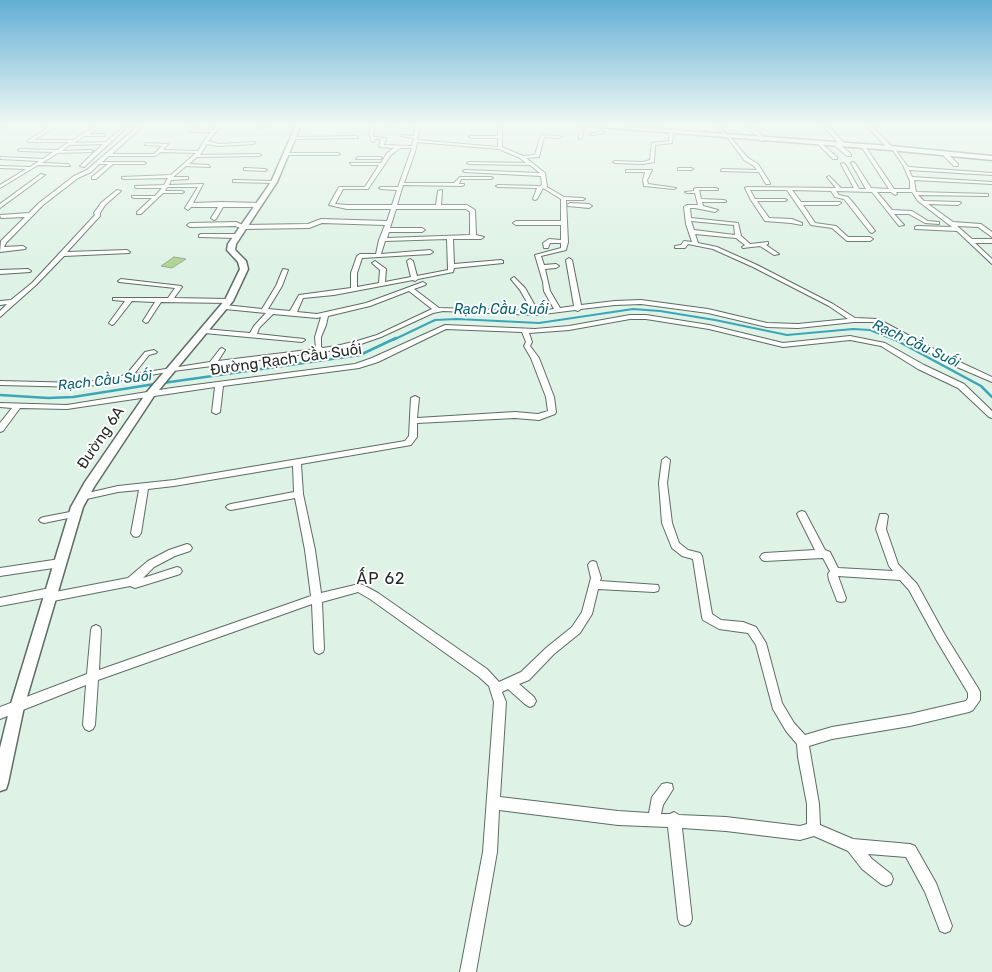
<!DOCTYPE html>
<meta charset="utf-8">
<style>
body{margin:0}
canvas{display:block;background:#dff2e6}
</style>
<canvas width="992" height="972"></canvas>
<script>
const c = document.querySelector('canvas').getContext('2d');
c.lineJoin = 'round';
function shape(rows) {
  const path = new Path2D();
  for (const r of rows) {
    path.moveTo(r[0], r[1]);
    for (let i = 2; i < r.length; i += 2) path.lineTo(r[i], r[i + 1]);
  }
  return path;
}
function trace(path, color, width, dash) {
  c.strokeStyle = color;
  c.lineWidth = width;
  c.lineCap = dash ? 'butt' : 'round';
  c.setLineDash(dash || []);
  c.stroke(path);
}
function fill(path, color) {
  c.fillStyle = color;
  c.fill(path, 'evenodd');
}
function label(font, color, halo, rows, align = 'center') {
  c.font = font + ' Rubik,sans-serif';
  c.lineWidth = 4;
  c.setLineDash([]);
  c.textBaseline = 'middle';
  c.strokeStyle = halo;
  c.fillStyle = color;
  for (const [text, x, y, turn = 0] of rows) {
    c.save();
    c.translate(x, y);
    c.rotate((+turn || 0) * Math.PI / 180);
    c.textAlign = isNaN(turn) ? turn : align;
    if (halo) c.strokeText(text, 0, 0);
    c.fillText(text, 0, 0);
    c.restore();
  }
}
trace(shape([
 [393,340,435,320,457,319,539,323,633,309,660,311,715,320,787,335,853,329,870,330,895,340]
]), '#3ba6b8', 2);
trace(shape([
 [892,338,981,386,992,397],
 [163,383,360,355,396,338],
 [0,395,48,398,73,397,155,384]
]), '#3ba6b8', 2.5);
const building = shape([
 [174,257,186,259,172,268,161,266,174,257]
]);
fill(building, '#b1d692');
trace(building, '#9fa898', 1);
const street = shape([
 [52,125,58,125,34,140,73,140,97,125,102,125,89,134,104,134,105,136,85,136,74,143,106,142,122,128,125,129,84,167,80,166,103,144,70,145,62,151,91,150,93,151,91,152,58,153,42,163,68,164,70,166,38,165,0,188,0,185,26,169,0,168,0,166,30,167,39,161,1,159,0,157,43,159,53,152,20,151,18,150,20,149,57,150,69,142,29,142,27,141,52,125],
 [139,125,144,125,112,154,154,154,162,146,145,145,146,143,168,144,163,150,198,151,204,141,211,132,190,132,190,130,194,127,196,128,195,130,214,130,217,125,222,125,208,141,219,144,255,142,254,144,219,146,207,144,200,155,259,154,261,155,259,156,197,157,189,164,208,165,210,167,186,166,173,177,188,177,188,179,171,180,169,185,203,184,193,203,222,202,259,203,262,205,259,207,223,207,216,219,214,220,211,218,218,207,191,207,188,210,185,208,198,187,167,187,165,191,182,191,184,192,182,193,163,193,141,214,137,214,137,212,152,198,134,198,132,197,132,196,155,196,162,188,137,188,135,187,135,186,164,185,168,178,124,179,122,178,122,177,171,175,196,153,161,152,155,156,109,156,102,162,144,162,146,163,144,164,113,164,96,179,92,179,92,177,108,164,99,164,91,172,78,178,43,205,6,243,4,247,23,246,26,248,25,249,0,252,1,241,25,217,1,218,0,215,29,213,39,203,74,176,87,170,139,125],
 [263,125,270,125,259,129,257,128,263,125],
 [373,125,377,125,373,133,374,137,386,138,384,145,412,146,414,138,401,136,403,135,414,136,416,125,420,125,417,140,498,147,498,138,471,138,469,137,471,136,498,136,498,125,502,125,502,147,523,156,535,155,541,135,560,136,559,138,544,137,539,157,526,158,545,173,547,187,564,197,583,198,585,199,583,200,566,200,568,242,566,250,541,256,544,265,556,264,559,266,556,268,545,269,550,291,560,308,574,306,566,260,569,258,572,260,581,305,615,301,641,300,708,309,767,323,798,324,848,319,829,306,753,267,713,249,688,244,685,248,675,248,675,246,681,245,684,241,692,242,686,224,684,207,687,205,698,205,695,193,687,193,685,192,694,191,694,189,696,188,716,188,718,189,718,190,699,190,701,199,724,200,726,201,726,202,702,202,703,206,718,210,715,212,695,208,690,208,691,218,738,223,741,236,750,244,768,242,768,244,766,245,779,254,774,255,760,246,743,248,742,247,745,245,736,238,695,234,698,243,717,247,757,265,833,304,855,318,878,319,949,357,992,377,992,382,943,361,875,322,854,322,798,328,767,327,708,313,641,304,615,305,581,309,578,311,575,310,536,315,443,311,433,313,381,337,361,344,336,350,173,371,83,387,0,385,0,381,83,383,126,375,145,352,154,350,157,352,156,353,149,355,134,374,210,362,220,349,222,348,225,350,218,361,316,349,315,337,321,317,317,318,273,314,259,328,257,334,304,339,305,340,302,342,204,333,201,331,204,329,250,333,254,326,266,313,225,309,222,307,225,305,262,309,276,286,283,269,288,270,282,286,268,309,290,311,299,295,351,288,351,273,357,256,360,254,376,254,379,240,385,225,322,223,309,228,244,229,235,226,190,227,187,225,190,223,236,222,243,225,308,224,321,219,387,221,391,209,347,209,329,205,339,187,365,187,379,165,352,165,350,163,381,163,387,153,394,148,379,147,381,139,375,139,374,142,372,142,369,133,373,125],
 [417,142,499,149,520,158,526,163,469,162,467,163,469,164,530,165,540,173,465,170,463,171,465,172,541,176,542,185,540,186,498,185,496,186,498,187,537,188,533,199,535,200,537,199,543,188,561,199,561,221,516,221,513,223,516,225,561,225,561,240,549,239,543,243,544,248,548,248,550,243,561,243,561,248,535,255,543,282,544,291,554,309,538,311,525,288,514,277,511,279,520,290,532,311,439,308,414,289,425,285,426,284,423,282,366,303,317,314,297,312,303,298,334,295,413,280,415,281,418,279,453,272,454,268,503,263,503,261,501,260,454,264,453,239,481,239,484,237,476,235,475,210,467,205,441,205,442,190,438,191,436,205,397,205,403,185,462,186,464,185,464,184,459,184,461,179,491,179,493,178,491,177,460,177,454,183,404,183,415,152,417,142],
 [400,148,412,148,398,187,381,187,379,188,381,189,397,190,392,205,347,205,335,204,343,189,368,189,391,155,400,148],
 [396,209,466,209,470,212,470,235,387,238,389,232,422,232,425,230,422,228,390,228,396,209],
 [691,221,734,225,735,235,694,230,691,221],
 [447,239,448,270,417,276,413,261,410,259,407,261,411,277,385,282,386,269,375,261,372,263,380,270,379,283,357,287,357,273,362,258,430,254,433,252,430,250,381,254,385,241,447,239],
 [409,291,432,309,377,335,357,341,336,346,323,348,321,347,321,337,326,325,328,316,370,306,409,291],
 [391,125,395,125,392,128,390,127,391,125],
 [584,125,582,138,579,139,580,126,584,125],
 [716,125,720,125,727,138,725,138,716,125],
 [823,125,828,125,845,144,845,146,841,146,823,125],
 [866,125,871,125,892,147,892,149,888,149,866,125],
 [749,128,751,128,761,134,763,141,761,141,758,136,749,130,749,128],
 [603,131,604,133,592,135,590,134,603,131],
 [671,132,673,133,672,143,655,145,654,162,643,164,615,163,613,162,615,161,643,162,650,160,652,143,669,141,669,133,671,132],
 [357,136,358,138,295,139,293,138,295,137,357,136],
 [730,137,748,158,758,164,770,183,770,184,766,184,759,172,721,171,721,170,723,169,757,170,754,166,744,160,728,138,730,137],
 [819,143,821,143,837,157,837,159,833,159,819,145,819,143],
 [835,144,839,144,851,154,851,156,847,156,835,146,835,144],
 [861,146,865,146,894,189,910,189,910,181,903,165,892,149,894,148,908,167,992,173,992,175,909,170,912,177,992,182,992,184,914,180,916,192,988,194,988,196,986,196,918,195,924,201,960,202,961,203,958,205,928,204,953,222,981,224,992,232,992,237,978,227,957,226,972,239,992,239,992,243,975,243,992,259,992,264,957,231,915,229,915,227,917,226,952,227,918,201,912,192,896,192,897,194,895,195,891,192,877,192,892,210,912,211,928,221,939,222,939,224,925,223,909,214,894,214,904,225,899,226,872,192,836,191,839,195,848,197,855,205,875,231,872,233,870,232,844,199,835,197,831,191,792,190,801,202,840,202,841,203,838,205,803,205,815,223,836,226,848,237,870,237,873,239,870,241,847,241,832,228,811,225,787,190,750,190,755,199,785,199,787,200,785,201,757,201,769,218,792,219,802,223,802,225,791,223,765,221,751,200,745,188,747,187,836,188,827,177,829,176,841,188,854,188,841,164,843,163,845,164,859,189,866,189,851,163,853,162,855,163,871,188,889,189,861,146],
 [288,153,338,153,340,154,338,155,286,155,288,153],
 [944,154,948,154,958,164,958,166,954,166,944,156,944,154],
 [358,157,380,157,382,158,380,159,356,159,358,157],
 [246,168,265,169,267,170,265,171,244,170,244,168,246,168],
 [680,168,691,168,693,169,691,170,678,170,678,168,680,168],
 [626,170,652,170,647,180,648,184,676,188,674,189,644,186,643,180,645,172,626,172,626,170],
 [41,174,45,175,0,208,0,204,41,174],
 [235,180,274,181,276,182,274,183,233,182,233,180,235,180],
 [117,190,121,191,105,205,100,213,100,216,67,252,127,250,130,252,129,253,64,256,36,285,0,317,0,311,7,304,0,305,0,301,11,300,32,283,95,215,94,213,101,203,117,190],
 [570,203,589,204,592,206,589,208,568,206,567,205,570,203],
 [201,234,237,234,240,236,237,238,199,237,199,235,201,234],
 [28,269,31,271,30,272,0,274,0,270,28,269],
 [121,279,181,286,182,287,174,298,229,299,232,301,229,303,161,302,148,322,146,323,143,321,155,302,132,301,114,324,112,325,109,323,125,301,113,300,113,298,168,298,175,288,119,282,118,281,121,279],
 [630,315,646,315,709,325,783,343,850,336,885,343,924,365,964,384,992,411,992,418,989,417,958,388,918,369,881,346,850,340,783,347,709,329,646,319,630,319,569,330,529,333,532,342,530,346,539,358,554,397,556,412,555,414,539,420,515,418,417,423,417,437,411,445,301,464,303,494,315,550,321,593,359,584,363,585,378,593,487,669,499,682,521,672,546,648,572,627,582,612,591,578,588,565,590,562,593,561,596,562,601,578,600,581,658,585,659,588,658,591,654,592,598,589,592,614,580,633,554,654,529,680,519,684,534,697,536,701,534,705,530,707,526,705,508,689,502,692,506,702,500,797,618,811,649,813,652,797,662,784,667,783,672,784,673,789,663,805,661,814,670,814,674,812,679,815,726,817,800,826,807,824,807,804,798,757,797,744,786,731,773,709,756,645,748,633,719,629,703,620,702,617,693,559,682,556,672,548,662,523,659,483,662,460,666,457,670,460,667,483,672,523,679,543,688,550,700,553,702,556,712,614,721,620,743,622,756,627,766,643,782,703,794,723,805,735,832,727,910,714,966,701,968,698,968,693,937,641,909,590,900,580,838,576,846,598,845,601,841,602,837,601,836,598,829,580,828,574,830,571,823,558,765,561,762,560,760,557,762,554,765,553,815,550,797,514,799,512,802,511,805,512,825,550,830,552,838,568,893,571,889,566,876,529,880,514,886,514,888,516,886,529,898,564,917,584,945,635,978,688,980,692,980,700,973,710,969,712,910,726,832,739,809,746,819,804,820,825,853,839,910,844,915,846,936,883,952,926,950,931,945,933,940,931,925,892,906,857,868,854,872,859,891,874,893,879,891,884,886,886,881,884,862,869,848,851,814,836,800,840,726,831,682,828,692,919,690,924,685,926,680,924,678,919,668,827,618,825,499,810,497,852,476,972,460,972,483,852,494,702,489,686,479,677,370,599,358,592,322,602,324,649,323,652,319,654,315,652,314,649,312,604,98,680,95,725,93,729,89,731,85,729,83,725,86,685,0,719,0,707,87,674,91,630,92,627,96,625,100,627,101,630,99,670,311,596,305,550,295,498,231,510,228,509,226,507,228,505,231,504,294,492,293,466,174,486,148,489,141,533,139,536,136,537,133,536,131,533,139,490,118,492,82,500,78,497,79,495,118,486,174,480,405,441,409,436,411,398,415,396,419,398,417,418,515,412,538,414,548,411,546,397,531,358,524,346,526,342,522,332,446,329,378,362,359,368,223,386,220,412,216,414,212,412,215,387,67,409,20,408,3,431,0,432,0,423,12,408,0,407,0,403,67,405,172,388,355,364,372,358,445,325,535,329,569,326,630,315],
 [75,511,78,512,80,514,78,516,44,523,41,522,39,520,41,518,44,517,75,511],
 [187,544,190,545,192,548,190,551,175,556,154,567,143,578,177,567,180,568,182,571,180,574,177,575,135,588,130,586,48,602,44,601,43,598,0,606,0,598,50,588,54,589,55,592,128,578,148,561,169,550,187,544],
 [60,559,63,560,65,563,63,566,60,567,0,576,0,568,60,559]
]);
const secondary = shape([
 [0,125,4,125,0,128,0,125],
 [296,125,301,125,277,182,236,244,235,250,246,261,248,269,233,301,154,396,94,487,83,507,24,707,8,783,6,789,0,791,0,748,10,707,71,507,85,482,147,392,225,300,240,269,238,262,227,250,228,244,271,182,296,125],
 [574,125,602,125,890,146,992,156,992,160,890,150,574,125]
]);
trace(street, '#5d6d63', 2);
trace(secondary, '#5d6d63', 3);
fill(street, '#fff');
fill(secondary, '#fff');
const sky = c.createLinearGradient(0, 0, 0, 261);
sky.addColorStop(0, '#63aed5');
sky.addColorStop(0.48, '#f1f9f4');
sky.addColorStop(1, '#f1f9f400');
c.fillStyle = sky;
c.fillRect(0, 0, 992, 261);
label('italic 14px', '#04616e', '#fff', [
 ["Rạch Cầu Suối",501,310],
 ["Rạch Cầu Suối",916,344,25],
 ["Rạch Cầu Suối",105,381,-6]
]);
label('15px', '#252c28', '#fff', [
 ["Đường Rạch Cầu Suối",286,360,-8],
 ["Đường 6A",101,438,-56]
]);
c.letterSpacing = '1px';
label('16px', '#252c28', '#fff', [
 ["ẤP 62",381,579]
]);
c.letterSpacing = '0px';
</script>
